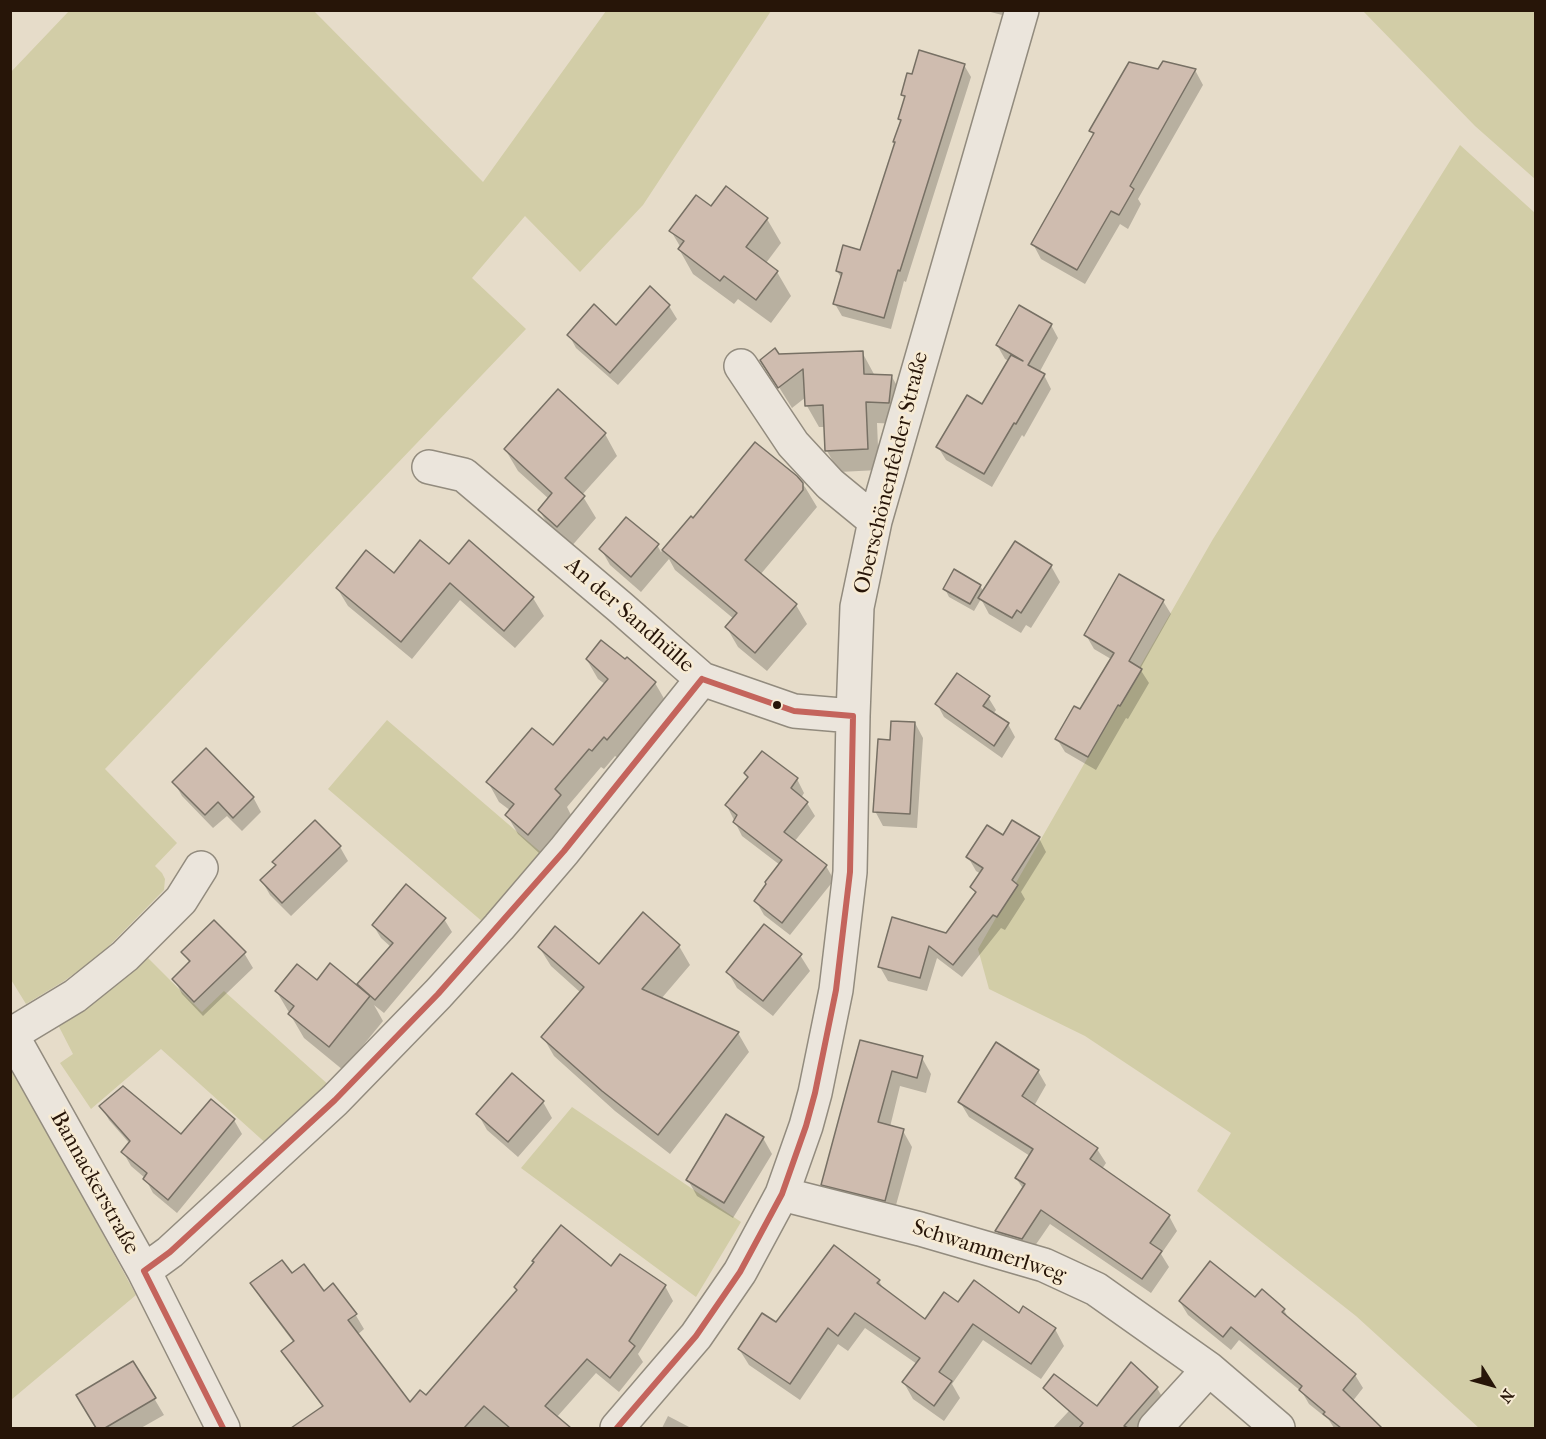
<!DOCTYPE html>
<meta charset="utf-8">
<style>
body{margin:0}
#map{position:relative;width:1546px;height:1439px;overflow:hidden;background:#e6dcc9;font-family:"IM FELL French Canon",serif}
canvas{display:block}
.frame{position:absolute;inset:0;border:12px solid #271508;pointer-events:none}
.north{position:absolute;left:1462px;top:1355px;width:60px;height:60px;-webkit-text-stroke:4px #f7ebd4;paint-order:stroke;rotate:127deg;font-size:16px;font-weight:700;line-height:24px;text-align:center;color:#271508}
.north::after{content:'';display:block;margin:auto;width:21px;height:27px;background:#271508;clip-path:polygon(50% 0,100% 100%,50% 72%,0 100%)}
</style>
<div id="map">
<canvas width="1546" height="1439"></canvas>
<div class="frame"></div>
<div class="north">N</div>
</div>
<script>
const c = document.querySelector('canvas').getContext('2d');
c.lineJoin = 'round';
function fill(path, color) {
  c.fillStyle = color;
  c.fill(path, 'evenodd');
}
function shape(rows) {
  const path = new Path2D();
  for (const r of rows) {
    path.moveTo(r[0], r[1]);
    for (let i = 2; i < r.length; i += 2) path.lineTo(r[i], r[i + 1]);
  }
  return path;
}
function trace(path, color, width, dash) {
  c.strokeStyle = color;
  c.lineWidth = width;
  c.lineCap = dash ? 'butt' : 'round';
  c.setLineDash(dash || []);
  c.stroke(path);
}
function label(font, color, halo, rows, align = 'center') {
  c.font = font + ' "IM FELL French Canon",serif';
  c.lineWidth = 5;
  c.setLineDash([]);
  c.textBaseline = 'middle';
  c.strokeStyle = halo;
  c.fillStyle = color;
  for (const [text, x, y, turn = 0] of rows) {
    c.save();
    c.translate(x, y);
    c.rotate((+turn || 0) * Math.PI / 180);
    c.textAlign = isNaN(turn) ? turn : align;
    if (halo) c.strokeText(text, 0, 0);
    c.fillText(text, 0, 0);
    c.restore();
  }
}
fill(shape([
 [69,11,314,11,483,182,606,11,771,11,643,205,580,272,525,216,472,278,526,329,105,769,177,843,155,866,162,873,165,879,164,890,100,955,64,981,26,1004,10,978,10,73],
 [1363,11,1535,11,1535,179,1475,126],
 [1460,145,1535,213,1535,1428,1479,1428,1356,1316,1197,1191,1231,1133,1085,1036,989,989,978,949,1213,539],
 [387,720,543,854,484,923,328,789],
 [142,952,202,1012,224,991,331,1087,270,1147,161,1049,91,1109,60,1063,73,1054,56,1021],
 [10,1064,136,1295,11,1400,10,1400],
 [572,1107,741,1222,696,1297,521,1168]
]), '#d2cda7');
fill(shape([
 [983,10,1008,10,1006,16],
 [964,65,971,77,906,282,904,281,891,329,842,316,835,304,842,279,837,271,861,252,902,122,900,119,905,99,903,95],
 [1159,70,1195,70,1203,85,1138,199,1141,204,1128,229,1120,224,1085,284,1041,259,1033,244,1094,136,1091,131],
 [711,208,767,219,781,243,766,263,777,272,791,296,771,323,738,299,734,304,693,274,679,249,681,248,671,231],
 [650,289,669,306,677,319,618,385,576,348,569,335,617,327],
 [1051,325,1058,338,1039,373,1044,375,1051,389,1024,437,1022,435,992,487,946,460,938,447,983,406,1009,361,1005,359,997,345],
 [862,352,875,376,892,377,904,398,901,424,877,423,879,470,839,472,827,451,825,427,819,427,807,406,806,397,792,408,762,360,778,355],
 [558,392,605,434,617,456,582,495,596,518,570,548,552,531,539,510,549,499,518,471,505,449],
 [756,444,805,487,817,507,760,575,796,605,807,624,767,671,738,647,727,628,734,619,675,570,669,559,641,592,610,565,601,549,657,545,661,552,691,518,694,520],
 [449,566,533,598,544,616,515,648,460,600,412,659,348,606,337,588,394,575],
 [1051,566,1060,582,1031,628,1026,625,1021,633,989,614,981,599,974,611,949,597,945,589,980,586,984,592],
 [1163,601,1171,614,1140,669,1149,683,1128,719,1126,718,1096,770,1065,752,1057,739,1081,711,1111,659,1094,649,1086,635],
 [587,660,655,683,666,702,618,758,615,756,604,769,601,767,567,807,571,815,539,853,518,834,507,815,511,811,499,802,488,782,553,747,605,684,598,679],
 [988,697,996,710,993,714,1008,724,1015,737,1002,758,944,717,937,704],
 [915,723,923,738,917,828,883,826,875,811,892,741],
 [797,779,804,793,801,798,807,803,815,816,794,842,826,866,834,880,790,935,764,915,756,901,780,865,742,836,727,806],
 [174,782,253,797,261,812,242,831,227,816,213,828,182,796],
 [1003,837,1039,838,1046,852,1021,892,1025,899,1005,930,1001,928,962,977,937,958,927,991,888,981,880,967,947,934,976,894,972,887,981,874,976,871,968,857],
 [340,847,348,861,291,916,270,895,262,881],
 [444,919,452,932,384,1013,374,1005,383,1021,343,1070,304,1038,277,992,317,982,364,992,359,984,391,947,381,938,373,925],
 [679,946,690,965,661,999,738,1033,749,1052,670,1154,615,1111,554,1056,543,1037,581,993,551,966,539,947,599,966],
 [183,952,244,953,253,968,203,1016,182,994,174,979,190,964],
 [800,955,810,971,773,1016,737,988,728,972],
 [861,1042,922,1058,931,1074,926,1093,900,1086,890,1127,903,1131,912,1147,893,1216,832,1201,823,1184],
 [1038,1071,1046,1085,1034,1106,1097,1149,1106,1163,1102,1169,1169,1216,1177,1231,1161,1254,1169,1267,1151,1293,1050,1224,1030,1253,1006,1246,997,1231,1024,1190,1016,1178,1030,1156,969,1117,960,1102],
 [211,1101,234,1120,242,1134,177,1213,153,1193,145,1178,131,1166,123,1152,130,1144,109,1120,101,1106,181,1136],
 [543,1102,552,1118,518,1157,487,1130,478,1114],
 [763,1138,772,1154,733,1218,697,1196,688,1180],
 [612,1268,665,1286,673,1301,638,1354,643,1362,619,1392,596,1373,556,1418,562,1428,311,1428,306,1419,323,1407,292,1366,283,1351,294,1343,261,1299,252,1284,292,1275,324,1293,355,1314,364,1329,357,1335,410,1404,426,1397],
 [879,1281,884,1290,925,1321,958,1304,1019,1315,1055,1329,1064,1346,1041,1379,983,1340,952,1384,960,1398,944,1421,913,1399,904,1383,917,1364,865,1328,848,1351,838,1344,800,1400,749,1365,739,1349,776,1324],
 [1255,1299,1284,1310,1290,1321,1355,1375,1363,1388,1352,1402,1380,1428,1334,1428,1329,1420,1309,1404,1302,1392,1239,1340,1231,1350,1188,1315,1180,1302],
 [133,1363,164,1415,141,1428,98,1428,79,1395],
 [1157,1388,1170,1410,1155,1428,1053,1428,1082,1397,1097,1408],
 [668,1416,691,1428,662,1428]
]), '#0003');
const building = shape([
 [919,50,965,64,900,271,898,270,884,318,833,304,842,273,836,271,843,245,860,250,895,142,893,142,901,120,898,119,905,96,901,95,907,73,912,74,919,50],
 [1163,61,1196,69,1130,186,1134,189,1119,215,1111,211,1077,270,1031,244,1094,133,1089,131,1129,62,1158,69,1163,61],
 [726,186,768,218,746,247,778,271,756,300,724,276,720,281,678,249,684,241,669,231,696,195,711,206,726,186],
 [650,286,670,305,610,373,567,335,594,304,616,325,650,286],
 [1019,305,1052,324,1028,365,1045,374,1016,424,1014,423,984,474,936,447,967,395,982,404,1011,355,1023,361,996,345,1019,305],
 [775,348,779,354,863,351,864,374,892,375,889,403,866,402,868,449,825,451,823,405,805,406,803,369,778,388,760,360,775,348],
 [558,389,606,433,565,478,585,496,557,527,538,510,552,493,504,449,558,389],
 [755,442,797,476,803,483,803,490,745,560,797,604,755,653,725,627,737,613,662,550,691,516,693,518,755,442],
 [626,517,659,544,631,577,599,549,626,517],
 [420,540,449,564,469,540,534,597,504,631,450,583,401,642,336,588,366,550,394,573,420,540],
 [1015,541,1052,565,1021,613,1017,610,1012,618,978,598,1015,541],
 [954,569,981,585,970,604,943,589,954,569],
 [1119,574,1164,600,1129,661,1142,669,1120,706,1118,705,1088,757,1055,739,1074,706,1080,709,1114,653,1084,635,1119,574],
 [601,640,625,659,627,657,656,682,607,740,604,737,592,751,589,749,555,789,561,795,528,835,505,815,514,804,486,782,532,728,553,745,608,679,586,659,601,640],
 [957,673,990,696,983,706,1009,723,994,746,935,704,957,673],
 [891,721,915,722,910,814,873,812,878,739,890,740,891,721],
 [206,748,254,797,233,818,218,802,205,815,172,782,206,748],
 [762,751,798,778,791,788,808,802,784,832,827,865,782,923,754,901,766,884,765,882,782,860,733,822,737,815,725,805,748,777,744,773,762,751],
 [315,820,341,846,282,903,260,880,276,865,272,862,315,820],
 [1012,820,1040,837,1012,880,1018,885,997,917,993,915,953,965,929,946,920,978,878,967,892,917,946,933,976,892,970,887,983,868,966,857,987,825,1003,835,1012,820],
 [406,884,446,918,375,1000,357,984,393,943,372,925,406,884],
 [643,912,680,945,642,989,739,1032,658,1135,602,1091,541,1037,584,987,538,947,555,926,599,964,643,912],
 [214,920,246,952,194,1002,172,979,190,961,181,952,214,920],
 [764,924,802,954,763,1001,726,972,764,924],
 [330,963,370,996,329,1047,288,1014,294,1006,275,991,297,964,317,980,330,963],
 [860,1040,923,1056,917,1078,892,1071,878,1122,904,1129,885,1201,821,1185,860,1040],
 [996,1042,1039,1070,1022,1096,1098,1148,1090,1159,1170,1215,1150,1243,1162,1251,1142,1279,1041,1210,1022,1239,995,1231,1025,1184,1015,1178,1033,1149,958,1102,996,1042],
 [512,1073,544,1101,508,1142,476,1114,512,1073],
 [123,1086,181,1134,211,1099,235,1119,168,1200,143,1179,147,1173,121,1152,130,1141,99,1106,123,1086],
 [726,1114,764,1137,724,1203,686,1180,726,1114],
 [561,1225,611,1266,620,1254,666,1285,629,1341,635,1346,610,1378,587,1359,545,1406,571,1428,510,1428,484,1406,464,1428,291,1428,323,1406,281,1351,294,1341,250,1283,282,1260,292,1273,304,1264,324,1291,333,1283,357,1314,348,1320,410,1402,420,1390,426,1395,517,1290,514,1287,534,1262,532,1261,561,1225],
 [834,1245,880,1280,877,1283,925,1319,944,1292,958,1302,974,1280,1019,1313,1023,1306,1056,1328,1031,1364,973,1324,939,1372,952,1381,934,1406,902,1382,920,1358,855,1313,838,1336,828,1328,790,1384,738,1349,762,1313,776,1322,834,1245],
 [1210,1261,1255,1297,1262,1289,1285,1309,1282,1312,1356,1374,1343,1390,1382,1428,1341,1428,1323,1414,1325,1412,1299,1390,1302,1386,1231,1327,1223,1337,1179,1301,1210,1261],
 [133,1361,156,1398,105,1428,96,1428,76,1395,133,1361],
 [1131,1362,1158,1387,1124,1426,1128,1428,1079,1428,1083,1423,1043,1388,1054,1374,1097,1406,1131,1362]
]);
fill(building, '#cfbcaf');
trace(building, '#777064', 1.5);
const minor = shape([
 [741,366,793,444,830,484,875,521],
 [429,467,464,475,620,607,702,679,794,711,853,716],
 [10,1032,144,1271,223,1428],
 [12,1034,75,996,125,956,181,900,201,868],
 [782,1194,920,1229,1044,1265,1096,1289,1209,1369,1278,1428],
 [144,1271,170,1252,335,1100,438,994,499,927,564,851,702,679],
 [617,1428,696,1336,740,1272,782,1194,806,1126,815,1093,836,990,850,872,853,716,857,607,875,521,1022,10],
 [1155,1428,1209,1369]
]);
trace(minor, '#928b7e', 36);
trace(minor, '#ebe5dc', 33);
trace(shape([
 [702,679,794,711,853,716],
 [144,1271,170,1252,335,1100,438,994,564,851,702,679],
 [144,1271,223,1428],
 [617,1428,696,1336,740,1272,782,1194,806,1126,815,1093,836,990,850,872,853,716]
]), '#c4645c', 6);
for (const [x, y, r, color] of [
 [777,705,5,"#271508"]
]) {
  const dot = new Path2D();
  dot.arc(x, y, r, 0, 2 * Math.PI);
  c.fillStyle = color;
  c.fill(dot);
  trace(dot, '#f7ebd4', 2);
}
label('22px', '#271508', '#f7ebd4', [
 ["Oberschönenfelder Straße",892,473,-76],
 ["An der Sandhülle",629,616,41],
 ["Bannackerstraße",94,1183,61],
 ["Schwammerlweg",989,1252,18]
]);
</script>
